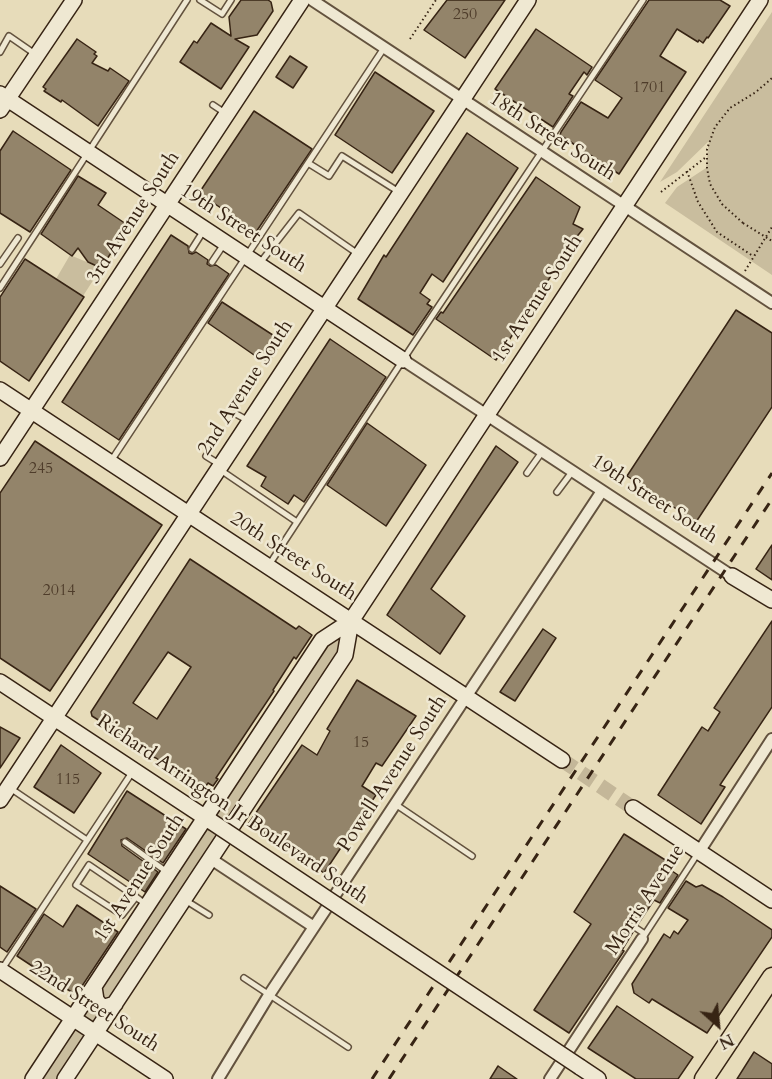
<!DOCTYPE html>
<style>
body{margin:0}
#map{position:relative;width:772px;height:1079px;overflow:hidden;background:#e7dcba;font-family:Cardo,serif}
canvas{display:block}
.north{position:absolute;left:688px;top:995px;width:60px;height:60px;-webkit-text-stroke:4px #efe8d2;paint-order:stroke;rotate:153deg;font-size:16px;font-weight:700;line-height:24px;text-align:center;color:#372414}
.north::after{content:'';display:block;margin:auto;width:21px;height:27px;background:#372414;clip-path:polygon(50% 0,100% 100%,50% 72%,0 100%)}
</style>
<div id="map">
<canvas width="772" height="1079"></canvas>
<div class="north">N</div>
</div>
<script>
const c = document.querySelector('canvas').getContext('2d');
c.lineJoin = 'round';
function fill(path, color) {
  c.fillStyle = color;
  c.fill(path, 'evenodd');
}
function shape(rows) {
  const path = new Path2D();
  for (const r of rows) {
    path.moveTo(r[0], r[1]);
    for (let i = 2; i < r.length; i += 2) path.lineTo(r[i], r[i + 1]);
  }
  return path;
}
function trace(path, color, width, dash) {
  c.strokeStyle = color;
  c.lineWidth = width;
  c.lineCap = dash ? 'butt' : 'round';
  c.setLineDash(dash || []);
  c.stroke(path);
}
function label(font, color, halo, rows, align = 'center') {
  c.font = font + ' Cardo,serif';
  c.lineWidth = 5;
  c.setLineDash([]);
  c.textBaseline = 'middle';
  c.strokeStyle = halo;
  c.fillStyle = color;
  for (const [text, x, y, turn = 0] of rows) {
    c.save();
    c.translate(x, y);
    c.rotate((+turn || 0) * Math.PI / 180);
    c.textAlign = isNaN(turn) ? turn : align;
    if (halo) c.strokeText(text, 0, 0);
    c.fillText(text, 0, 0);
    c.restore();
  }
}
fill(shape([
 [772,12,772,275,665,203,677,187,706,168,709,141,677,172,660,182],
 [70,255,101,268,83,296,56,279],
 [340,638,340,653,59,1079,41,1079,328,645]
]), '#c9bd9e');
const building = shape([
 [241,0,268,0,271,2,273,11,257,35,235,39,249,47,221,89,180,62,194,41,197,43,211,23,231,36,229,17,241,0],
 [447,0,505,0,465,58,424,30,447,0],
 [649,0,720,0,730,6,708,38,707,37,703,43,699,40,698,42,677,29,660,56,686,72,619,174,560,135,561,132,581,102,608,118,622,98,595,80,649,0],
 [536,29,592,67,587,75,584,72,569,94,573,96,553,127,495,89,536,29],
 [77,39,96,52,94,54,97,56,92,63,108,71,110,68,129,81,98,126,62,100,61,102,44,91,46,89,43,87,77,39],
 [290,56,307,67,293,88,276,77,290,56],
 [375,72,434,111,392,173,335,135,375,72],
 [254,111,312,149,256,232,199,193,254,111],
 [13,131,71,170,30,232,0,213,0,151,13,131],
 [467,133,518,168,443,282,432,274,420,293,430,300,427,304,432,307,413,335,358,299,384,255,386,257,467,133],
 [78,176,106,193,98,205,129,226,101,268,88,262,78,248,72,256,41,234,78,176],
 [536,177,580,207,573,224,583,229,562,255,564,256,496,360,436,319,441,312,443,313,536,177],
 [171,235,188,246,189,253,192,254,196,252,208,260,207,264,210,266,216,265,229,274,119,440,62,402,171,235],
 [25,259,84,297,29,381,0,361,0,297,25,259],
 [222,302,282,341,267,364,208,323,222,302],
 [736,310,772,333,772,407,696,522,627,476,736,310],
 [330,339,386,377,304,502,294,495,288,504,261,486,266,477,247,466,330,339],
 [367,423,426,465,386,526,327,485,367,423],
 [35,441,162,525,50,691,0,658,0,493,35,441],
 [496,446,518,462,431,589,465,616,440,654,387,615,496,446],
 [772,545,772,580,756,569,772,545],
 [190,559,296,629,299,626,312,635,296,659,294,657,273,690,274,691,216,778,218,779,213,786,208,783,203,790,156,758,146,754,147,751,92,716,91,712,190,559],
 [168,652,191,667,157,719,133,703,168,652],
 [772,621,772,707,720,785,725,787,701,824,658,795,702,727,708,731,720,712,714,708,772,621],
 [543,629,556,638,515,701,500,692,543,629],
 [357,680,416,716,382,766,376,763,362,786,376,795,324,873,249,823,302,745,317,755,330,731,327,729,357,680],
 [0,727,20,738,0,768,0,727],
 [61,745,101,773,74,813,34,787,61,745],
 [127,791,186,829,163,863,127,838,121,840,122,846,158,872,145,892,88,854,127,791],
 [624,834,670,863,672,871,678,875,660,903,654,900,638,924,632,925,631,928,633,932,622,950,624,951,569,1033,534,1010,591,924,574,912,624,834],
 [686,881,696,887,702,885,723,897,772,930,772,937,707,1033,652,999,649,1003,634,993,632,984,664,934,670,938,674,931,678,934,688,920,668,908,686,881],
 [0,886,36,909,7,952,0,947,0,886],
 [77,905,118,932,76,995,17,956,44,914,63,927,77,905],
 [617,1006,693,1057,678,1079,636,1079,588,1048,617,1006],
 [754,1052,772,1064,772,1079,737,1079,754,1052],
 [498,1066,517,1079,490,1079,498,1066]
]);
fill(building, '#93846a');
trace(building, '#372414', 1.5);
trace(shape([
 [562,760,633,808]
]), '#c4b799', 15, [15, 8]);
const lane = shape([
 [200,0,222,14,231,0],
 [0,52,9,36,35,54],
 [213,105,225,113],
 [308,163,329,176,342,156,399,192],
 [192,249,204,230],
 [212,262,224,244],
 [260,263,299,213,358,254],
 [0,264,18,238],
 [0,288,187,0],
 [236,414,247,420],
 [206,456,219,464],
 [111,461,384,48],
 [219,469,297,522],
 [527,473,542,452],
 [557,492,572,472],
 [269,565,416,340,643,0],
 [10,788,87,840],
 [395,804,472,856],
 [125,842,167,872],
 [136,897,122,915,76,885,89,865,136,897,140,900,146,904],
 [185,900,209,915],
 [636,928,645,934],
 [642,939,698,853],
 [2,969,133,771],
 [244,978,348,1047]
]);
const street = shape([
 [312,0,772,303],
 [403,360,732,576],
 [699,852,772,739],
 [211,859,314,927],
 [218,1079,269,995,602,491],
 [550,1079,642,939]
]);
const secondary = shape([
 [0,94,403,360],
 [0,110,74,0],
 [0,390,562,760],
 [0,458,302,0],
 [732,576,772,600],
 [0,682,212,822],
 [0,800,528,0],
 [633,808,772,900],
 [0,970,165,1079],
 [94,987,96,1000,100,1005,105,1007,115,1004],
 [580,1067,598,1079],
 [33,1079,322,640,351,621],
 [65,1079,345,655,351,621,760,0]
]);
const primary = shape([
 [704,1079,772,977]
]);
trace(lane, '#63523e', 8);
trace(street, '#63523e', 14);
trace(secondary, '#372414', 18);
trace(primary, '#372414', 21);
trace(shape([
 [410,39,436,0],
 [687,171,698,202,717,232,753,256],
 [661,192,706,157],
 [743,223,722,204,710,184,707,168,707,149,715,127,730,108,756,92,772,78],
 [745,271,772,227]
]), '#372414', 2, [1.5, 3]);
trace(lane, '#efe8d2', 5);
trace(street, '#efe8d2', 10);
trace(secondary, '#efe8d2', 15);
trace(primary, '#e7dcba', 18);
trace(shape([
 [372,1079,772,473],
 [389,1079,772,499]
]), '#372414', 3, [10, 10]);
const secondaryBridge = shape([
 [212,822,580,1067]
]);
trace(secondaryBridge, '#372414', 18, []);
trace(shape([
 [743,223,772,241]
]), '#372414', 2, [1.5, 3]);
trace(secondaryBridge, '#efe8d2', 15);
label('16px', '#4e3c2a', null, [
 ["250",465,15],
 ["1701",649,88],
 ["245",41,469],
 ["2014",59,591],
 ["15",361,743],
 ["115",68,780]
]);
label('20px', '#372414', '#efe8d2', [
 ["18th Street South",552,137,33],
 ["3rd Avenue South",134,218,-57],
 ["19th Street South",243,229,33],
 ["1st Avenue South",538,299,-57],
 ["2nd Avenue South",246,388,-57],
 ["19th Street South",654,500,33],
 ["20th Street South",293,557,33],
 ["Powell Avenue South",393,774,-57],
 ["Richard Arrington Jr Boulevard South",232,810,34],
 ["1st Avenue South",140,878,-57],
 ["Morris Avenue",646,900,-57],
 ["22nd Street South",94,1007,33]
]);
</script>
